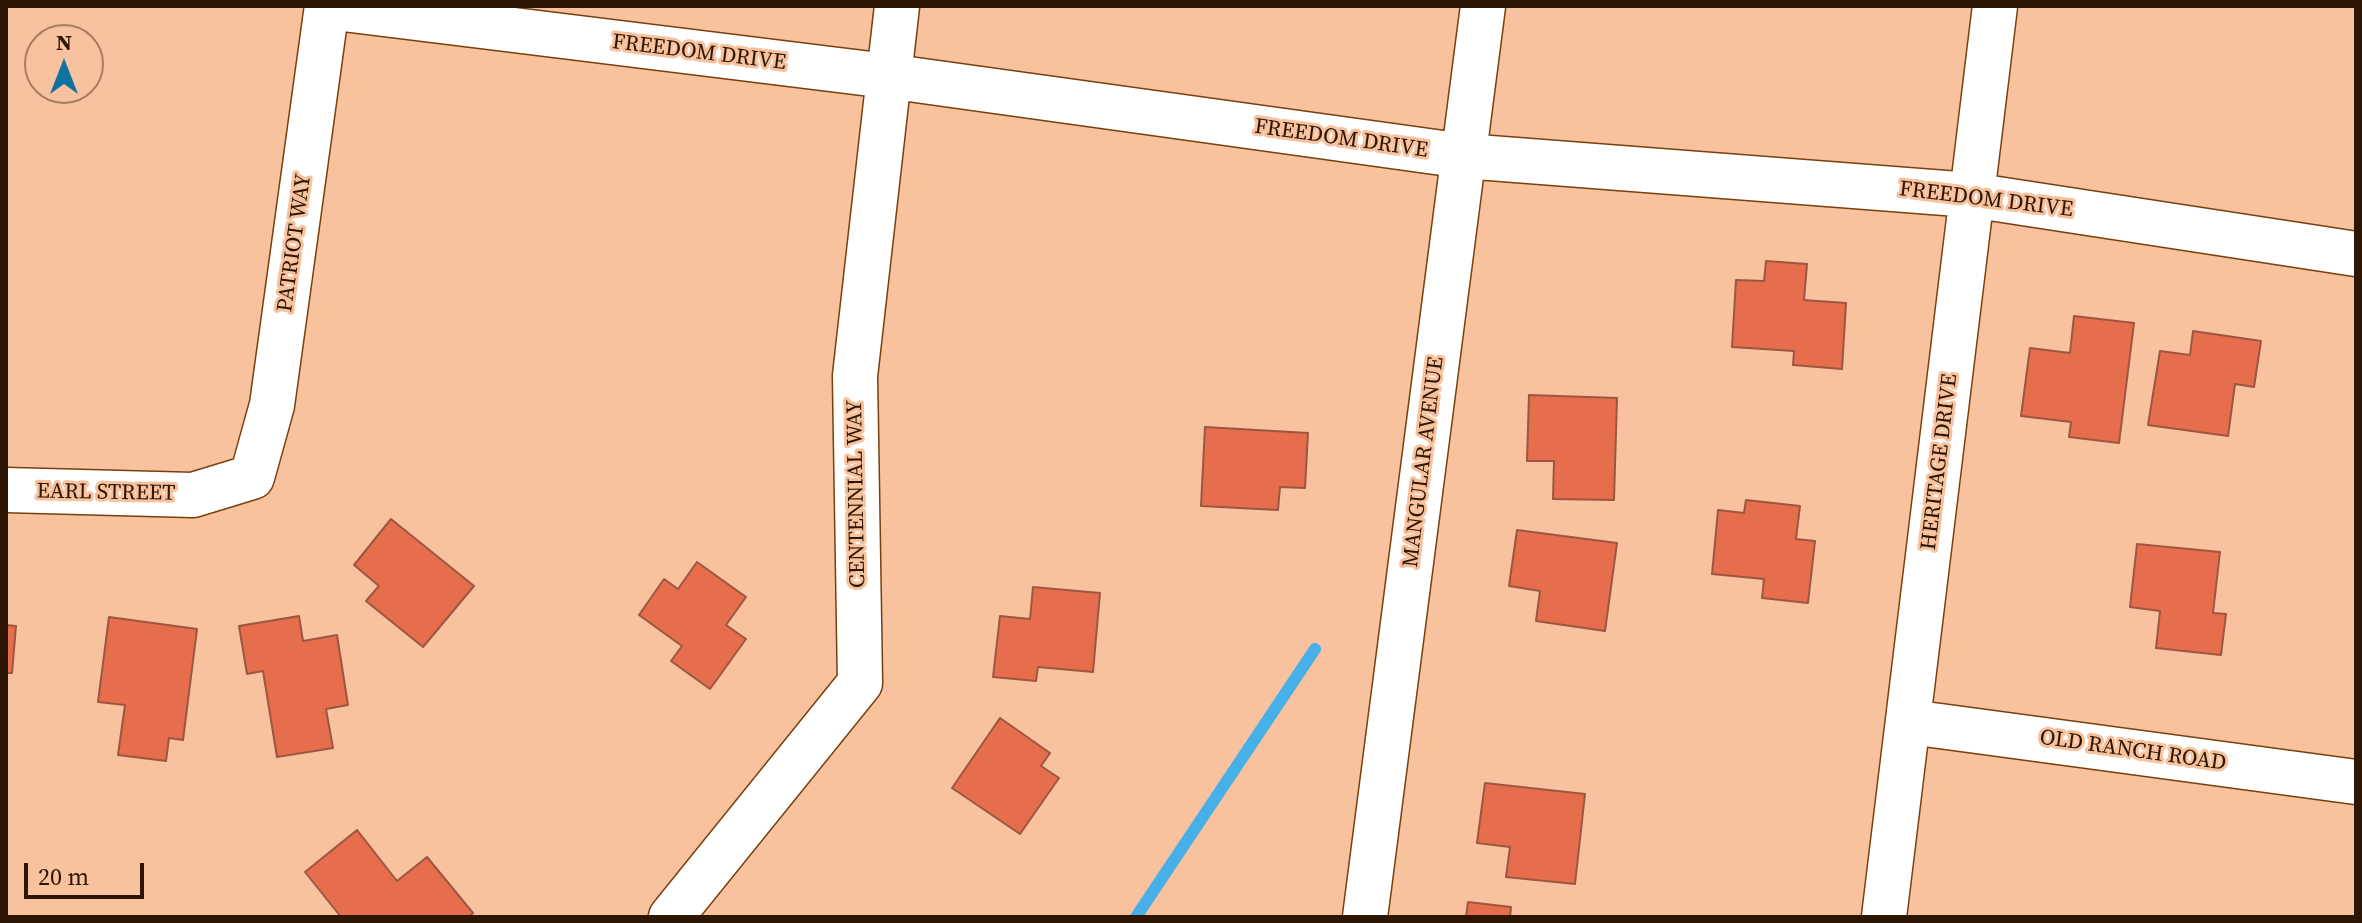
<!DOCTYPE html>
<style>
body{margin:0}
#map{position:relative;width:2362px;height:923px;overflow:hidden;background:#f7c29d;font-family:"Source Serif 4",serif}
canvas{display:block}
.frame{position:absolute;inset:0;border:8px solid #2e1604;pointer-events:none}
.north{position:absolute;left:24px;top:24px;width:80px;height:80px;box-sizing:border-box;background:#f7c29d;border:2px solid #a77d60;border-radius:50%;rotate:0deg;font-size:22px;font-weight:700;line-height:32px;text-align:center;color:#2e1604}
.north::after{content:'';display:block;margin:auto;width:28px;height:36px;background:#12729f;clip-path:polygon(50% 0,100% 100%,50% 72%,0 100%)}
.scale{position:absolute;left:24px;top:863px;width:120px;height:36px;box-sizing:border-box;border:4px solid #2e1604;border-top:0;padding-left:10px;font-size:24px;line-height:28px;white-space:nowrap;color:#2e1604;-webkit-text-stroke:6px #f7c29d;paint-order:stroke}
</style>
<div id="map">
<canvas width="2362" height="923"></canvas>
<div class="frame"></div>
<div class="north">N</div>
<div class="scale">20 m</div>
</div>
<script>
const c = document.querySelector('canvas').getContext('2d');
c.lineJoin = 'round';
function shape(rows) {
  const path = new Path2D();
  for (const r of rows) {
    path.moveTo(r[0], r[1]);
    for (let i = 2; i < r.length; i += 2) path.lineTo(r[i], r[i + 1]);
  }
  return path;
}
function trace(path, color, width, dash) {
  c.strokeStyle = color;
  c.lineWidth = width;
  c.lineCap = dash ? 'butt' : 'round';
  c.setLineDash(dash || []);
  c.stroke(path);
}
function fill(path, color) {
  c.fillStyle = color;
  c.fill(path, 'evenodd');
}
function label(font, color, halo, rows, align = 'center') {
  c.font = font + ' "Source Serif 4",serif';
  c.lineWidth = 6;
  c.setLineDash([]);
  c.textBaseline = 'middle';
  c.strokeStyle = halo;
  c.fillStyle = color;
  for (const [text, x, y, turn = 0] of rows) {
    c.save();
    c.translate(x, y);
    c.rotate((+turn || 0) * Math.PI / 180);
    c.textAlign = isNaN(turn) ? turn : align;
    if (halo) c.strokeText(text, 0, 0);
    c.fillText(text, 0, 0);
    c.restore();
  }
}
trace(shape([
 [1136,917,1315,649]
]), '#48b0e9', 12);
const building = shape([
 [1766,261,1807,264,1804,300,1846,303,1842,369,1793,365,1794,351,1732,347,1736,280,1764,281,1766,261],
 [2074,316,2134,323,2119,443,2069,437,2071,422,2021,416,2030,348,2070,353,2074,316],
 [2193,331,2261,341,2254,387,2235,384,2228,436,2148,425,2160,351,2190,355,2193,331],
 [1529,395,1617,398,1614,500,1553,499,1554,461,1527,461,1529,395],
 [1205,427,1308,433,1305,488,1280,487,1278,510,1201,506,1205,427],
 [1746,500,1800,506,1796,539,1815,541,1808,603,1762,598,1764,579,1712,574,1718,510,1744,513,1746,500],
 [391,519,474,586,423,647,366,601,379,586,354,565,391,519],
 [1517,530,1617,543,1605,631,1536,621,1540,591,1509,586,1517,530],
 [2137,544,2220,552,2213,613,2226,614,2221,655,2156,648,2160,611,2130,607,2137,544],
 [697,562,746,597,726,625,746,639,710,689,671,661,682,646,639,615,664,579,678,589,697,562],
 [1033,587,1100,593,1093,672,1038,667,1036,681,993,677,1000,616,1030,619,1033,587],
 [299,616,303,641,337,635,348,705,326,709,333,748,277,757,263,671,247,674,239,626,299,616],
 [109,617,197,629,183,740,169,738,166,761,118,755,125,705,98,702,109,617],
 [6,625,16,626,12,673,6,673,6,625],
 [1000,718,1050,753,1041,766,1059,778,1020,834,952,788,1000,718],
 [1485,783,1585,794,1575,884,1506,877,1510,847,1477,843,1485,783],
 [357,830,397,881,427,857,473,913,469,917,341,917,305,872,357,830],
 [1468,902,1511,907,1510,917,1466,917,1468,902]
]);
fill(building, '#e66e4c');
trace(building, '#9c5642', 2);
const minor = shape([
 [327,7,887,76,1464,156,1971,195,2356,254],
 [6,490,193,495,252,477,272,405,327,6],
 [1910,722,2356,782],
 [671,917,860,683,855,376,897,6],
 [1365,917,1483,6],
 [1884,917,1995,6]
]);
trace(minor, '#78400d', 47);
trace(minor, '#fff', 44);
label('22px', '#2e1604', '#f7c29d', [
 ["FREEDOM DRIVE",699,53,7],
 ["FREEDOM DRIVE",1341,139,8],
 ["FREEDOM DRIVE",1986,200,7],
 ["PATRIOT WAY",295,243,-82],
 ["MANGULAR AVENUE",1424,462,-83],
 ["HERITAGE DRIVE",1940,462,-83],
 ["EARL STREET",106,493,1],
 ["CENTENNIAL WAY",857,494,-91],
 ["OLD RANCH ROAD",2133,751,8]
]);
</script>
